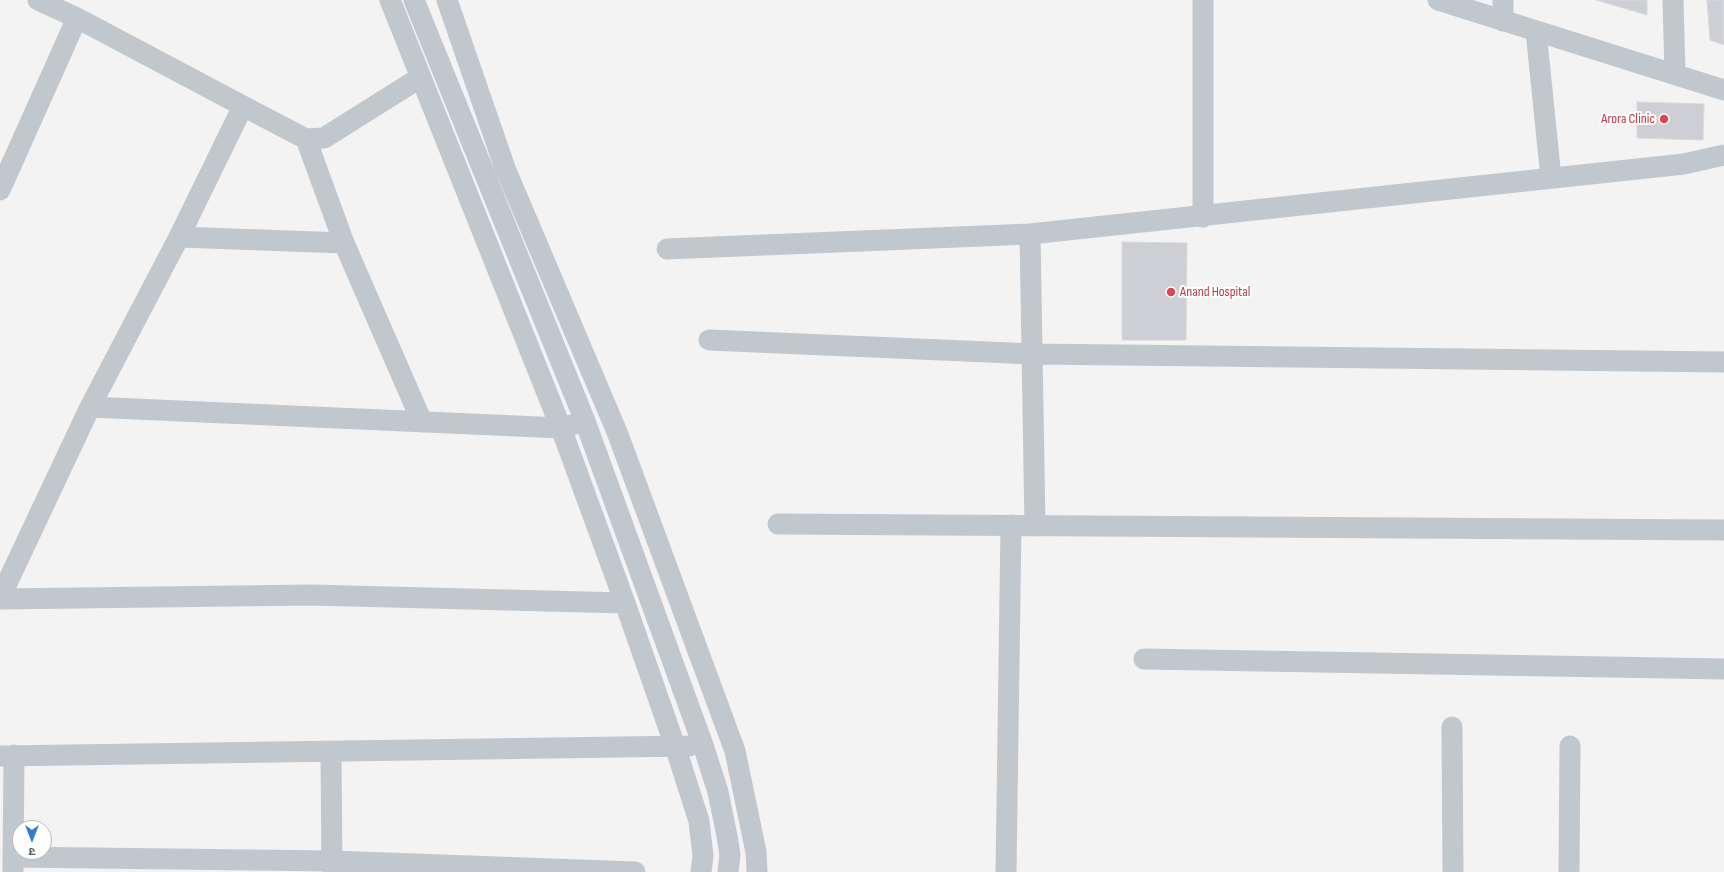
<!DOCTYPE html>
<meta charset="utf-8">
<style>
body{margin:0}
#map{position:relative;width:1724px;height:872px;overflow:hidden;background:#f4f3f3;font-family:"Sofia Sans Condensed","Noto Sans Devanagari",sans-serif}
canvas{display:block}
.north{position:absolute;left:12px;top:820px;width:40px;height:40px;box-sizing:border-box;background:#fff;border:1px solid #b7bbbf;border-radius:50%;rotate:180deg;font-size:11px;font-weight:700;line-height:16px;text-align:center;color:#4c565e}
.north::after{content:'';display:block;margin:auto;width:14px;height:18px;background:#327bcf;clip-path:polygon(50% 0,100% 100%,50% 72%,0 100%)}
</style>
<div id="map">
<canvas width="1724" height="872"></canvas>
<div class="north">उ</div>
</div>
<script>
const c = document.querySelector('canvas').getContext('2d');
c.lineJoin = 'round';
function fill(path, color) {
  c.fillStyle = color;
  c.fill(path, 'evenodd');
}
function shape(rows) {
  const path = new Path2D();
  for (const r of rows) {
    path.moveTo(r[0], r[1]);
    for (let i = 2; i < r.length; i += 2) path.lineTo(r[i], r[i + 1]);
  }
  return path;
}
function trace(path, color, width, dash) {
  c.strokeStyle = color;
  c.lineWidth = width;
  c.lineCap = dash ? 'butt' : 'round';
  c.setLineDash(dash || []);
  c.stroke(path);
}
function label(font, color, halo, rows, align = 'center') {
  c.font = font + ' "Sofia Sans Condensed",sans-serif';
  c.lineWidth = 4;
  c.setLineDash([]);
  c.textBaseline = 'middle';
  c.strokeStyle = halo;
  c.fillStyle = color;
  for (const [text, x, y, turn = 0] of rows) {
    c.save();
    c.translate(x, y);
    c.rotate((+turn || 0) * Math.PI / 180);
    c.textAlign = isNaN(turn) ? turn : align;
    if (halo) c.strokeText(text, 0, 0);
    c.fillText(text, 0, 0);
    c.restore();
  }
}
const building = shape([
 [1596,0,1647,0,1647,15,1596,0],
 [1707,0,1724,0,1724,45,1710,40,1707,0],
 [1637,102,1704,104,1703,140,1637,138,1637,102],
 [1122,242,1187,243,1186,340,1122,340,1122,242]
]);
fill(building, '#cdcfd4');
trace(building, '#d7d9dd', 1);
trace(shape([
 [38,0,77,18,243,106],
 [390,0,561,428,625,603,675,746,699,821,703,856,701,872],
 [414,0,585,421,703,745,718,792,727,836,730,855,728,872],
 [447,0,505,168,617,432,735,751,756,852,757,872],
 [1203,0,1203,217],
 [1438,0,1724,90],
 [1673,0,1675,74],
 [1503,21,1503,0],
 [1536,31,1551,178],
 [421,77,324,138,306,139,243,106,179,237,90,407,561,428,585,421],
 [306,139,344,243,422,422],
 [0,190,77,18],
 [1030,234,1684,164,1724,155],
 [179,237,344,243],
 [667,249,1030,234,1035,526],
 [709,340,1034,354,1724,362],
 [778,524,1724,530],
 [0,598,90,407],
 [0,599,311,595,625,603],
 [1144,659,1724,669],
 [1452,727,1453,872],
 [331,752,332,872],
 [0,756,689,746],
 [13,857,332,861,635,872],
 [13,871,14,755],
 [1006,872,1011,525],
 [1569,872,1570,746]
]), '#c0c7cd', 21);
for (const [x, y, r, color] of [
 [1664,119,5,"#e0444e"],
 [1171,292,5,"#e0444e"]
]) {
  const dot = new Path2D();
  dot.arc(x, y, r, 0, 2 * Math.PI);
  c.fillStyle = color;
  c.fill(dot);
  trace(dot, '#fff', 1.5);
}
label('14px', '#be3a42', '#fff', [
 ["Arora Clinic",1655,119],
 ["Anand Hospital",1180,292,"left"]
], 'right');
</script>
